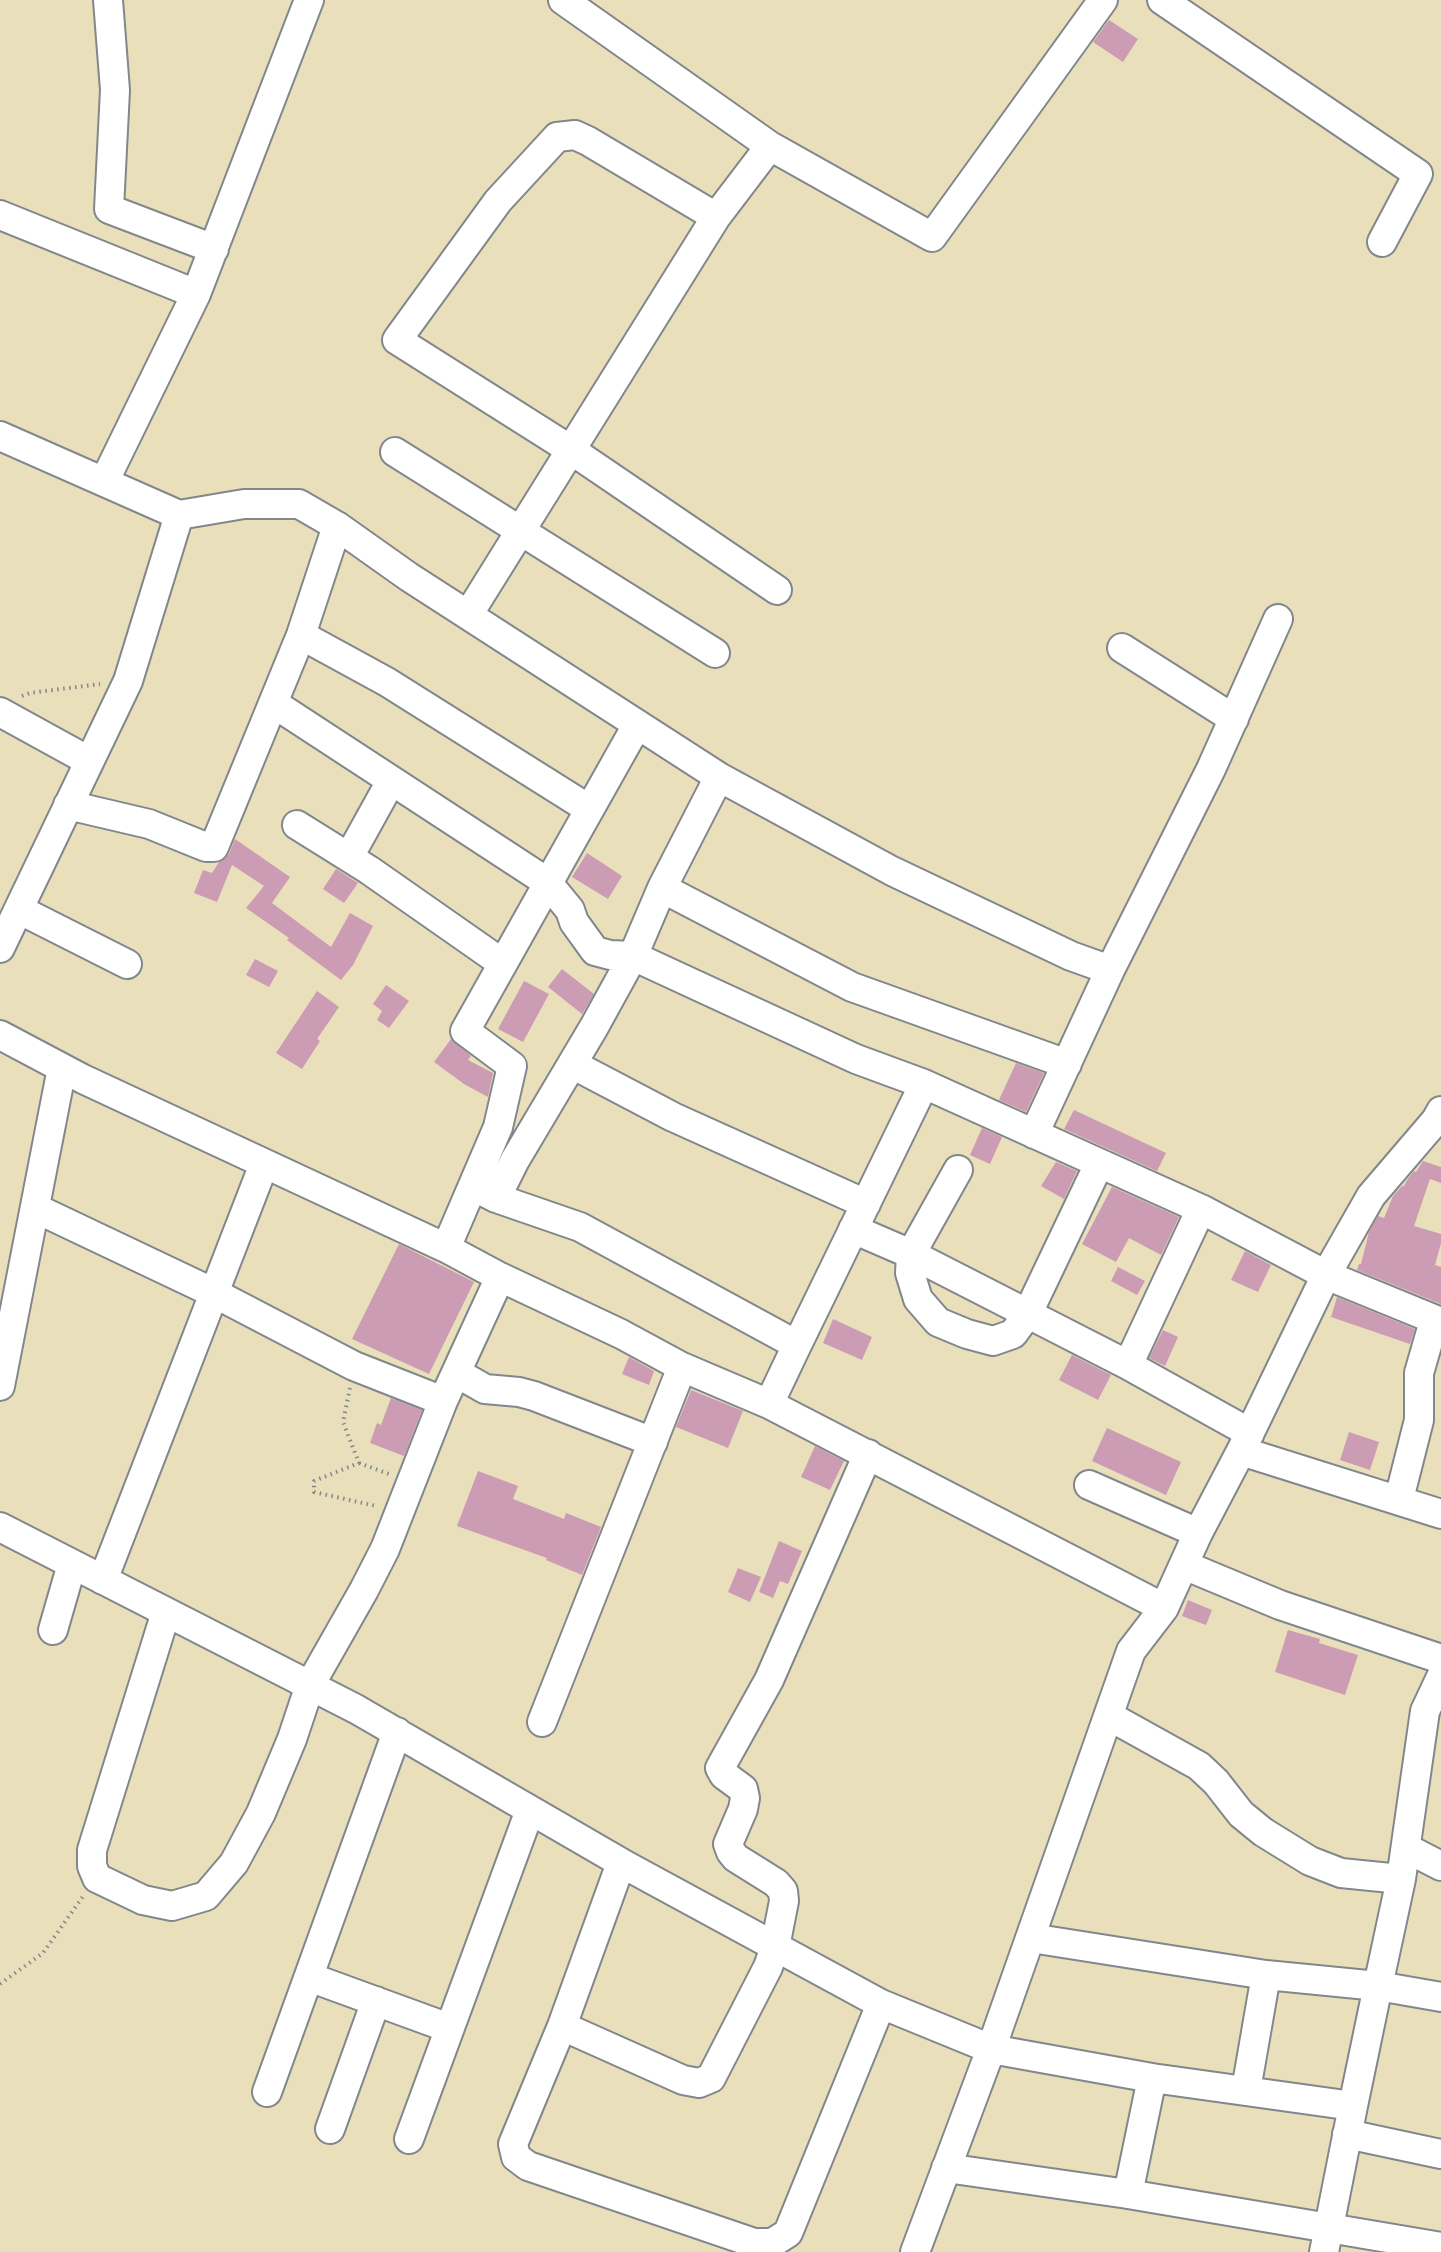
<!DOCTYPE html>
<style>
body{margin:0}
canvas{display:block;background:#eadfbb}
</style>
<canvas width="1441" height="2252"></canvas>
<script>
const c = document.querySelector('canvas').getContext('2d');
c.lineJoin = 'round';
function fill(path, color) {
  c.fillStyle = color;
  c.fill(path, 'evenodd');
}
function shape(rows) {
  const path = new Path2D();
  for (const r of rows) {
    path.moveTo(r[0], r[1]);
    for (let i = 2; i < r.length; i += 2) path.lineTo(r[i], r[i + 1]);
  }
  return path;
}
function trace(path, color, width, dash) {
  c.strokeStyle = color;
  c.lineWidth = width;
  c.lineCap = dash ? 'butt' : 'round';
  c.setLineDash(dash || []);
  c.stroke(path);
}
fill(shape([
 [1109,20,1138,39,1123,62,1093,42],
 [235,839,290,877,272,903,331,947,350,913,373,926,353,965,341,980,287,940,289,938,246,908,264,886,232,865,217,902,194,893,203,870,212,873,219,862,229,854],
 [587,853,622,876,608,899,572,877],
 [336,869,358,883,344,903,323,889],
 [255,959,278,971,269,987,246,975],
 [562,969,594,994,582,1014,548,987],
 [524,981,549,994,523,1042,498,1029],
 [386,985,409,1001,389,1028,377,1020,382,1011,373,1004],
 [317,991,339,1007,317,1039,320,1041,302,1069,276,1053],
 [451,1039,471,1056,468,1060,493,1073,488,1097,464,1084,434,1062],
 [1016,1063,1044,1073,1026,1112,999,1100],
 [1074,1110,1166,1153,1157,1171,1064,1129],
 [982,1128,1002,1137,990,1164,970,1155],
 [1423,1161,1441,1167,1441,1183,1430,1179,1414,1226,1441,1234,1441,1243,1435,1265,1441,1267,1441,1304,1357,1270,1359,1264,1361,1264,1369,1232,1378,1216,1384,1218,1393,1196,1402,1186,1404,1186,1407,1180,1414,1171,1416,1172],
 [1056,1162,1077,1171,1064,1199,1041,1186],
 [1112,1187,1179,1217,1161,1255,1129,1238,1116,1262,1082,1244],
 [399,1244,474,1282,429,1374,352,1339],
 [1245,1251,1271,1265,1258,1292,1231,1280],
 [1118,1267,1145,1281,1137,1295,1111,1281],
 [1337,1297,1415,1329,1410,1344,1331,1317],
 [833,1319,872,1337,862,1360,823,1343],
 [1163,1330,1178,1337,1165,1366,1149,1358],
 [1072,1355,1111,1375,1098,1400,1059,1380],
 [629,1357,654,1371,649,1385,622,1374],
 [691,1390,743,1411,728,1448,676,1427],
 [391,1398,422,1410,404,1456,370,1443,377,1423,381,1425],
 [1107,1428,1181,1462,1166,1495,1092,1461],
 [1349,1432,1379,1442,1370,1470,1340,1460],
 [815,1446,844,1461,830,1490,801,1477],
 [478,1471,518,1486,513,1499,564,1519,566,1513,601,1527,582,1575,546,1560,547,1558,457,1526],
 [779,1541,802,1551,788,1584,780,1581,773,1598,759,1592],
 [738,1568,761,1577,750,1602,728,1592],
 [1188,1600,1212,1610,1206,1625,1182,1616],
 [1288,1630,1320,1639,1319,1643,1358,1655,1345,1695,1275,1672]
]), '#cb9cb3');
const minor = shape([
 [108,0,115,90,109,209,214,249],
 [563,0,770,146,716,217,588,141,575,135,557,137,498,201,397,340,571,450,777,590],
 [1162,0,1418,174,1382,242],
 [770,146,932,237,1103,0],
 [0,215,196,294,104,482],
 [196,294,309,0],
 [0,436,179,515,128,681,0,948],
 [395,452,715,653],
 [179,515,244,504,299,504,337,526,409,577,719,777,662,888,633,956,594,1027,515,1160,496,1198],
 [468,615,716,217],
 [301,635,387,682,589,809],
 [1122,648,1234,719],
 [273,703,547,882,570,910,574,922,595,951,610,955,633,956,856,1059,924,1084,1201,1209,1326,1275,1441,1322],
 [0,712,89,761],
 [719,777,892,871,1071,956,1110,970],
 [68,805,149,824,206,847,214,847,301,635,337,526],
 [297,825,369,870,502,963],
 [349,857,391,781],
 [662,888,852,987,1067,1064],
 [20,910,127,964],
 [0,1035,83,1079,446,1248,500,1277,621,1334,682,1367,769,1404,1164,1608],
 [572,1064,673,1117,866,1204],
 [1034,1134,1110,970,1211,769,1278,619],
 [958,1170,911,1254,910,1273,918,1299,938,1322,967,1334,993,1341,1013,1334,1027,1315,1099,1164],
 [473,1186,496,1198,580,1227,797,1345,924,1084],
 [35,1208,214,1293,354,1366,443,1401],
 [853,1229,911,1254,1128,1365,1250,1433],
 [446,1248,498,1127,512,1066,465,1031,637,725],
 [1128,1365,1201,1209],
 [457,1373,485,1389,519,1392,534,1396,653,1442],
 [0,1386,62,1068],
 [769,1404,797,1345],
 [1241,1451,1441,1514],
 [1089,1485,1198,1533],
 [1399,1499,1419,1420,1419,1373,1434,1321],
 [0,1527,356,1709,627,1866,881,2004,991,2049,1152,2078,1353,2106,1378,1986,1441,1997],
 [1184,1565,1280,1605,1441,1659],
 [103,1580,264,1164],
 [166,1612,92,1850,92,1866,97,1878,143,1900,172,1906,206,1896,234,1863,261,1813,292,1739,310,1685,364,1590,385,1549,443,1401,500,1277],
 [53,1630,72,1564],
 [1109,1716,1199,1766,1216,1782,1241,1814,1263,1832,1310,1861,1341,1873,1401,1879],
 [542,1722,682,1367],
 [1406,1848,1441,1866],
 [621,1863,562,2026,513,2144,516,2157,528,2166,754,2243,772,2243,788,2233,881,2004],
 [1031,1938,1266,1975,1378,1986,1401,1879,1425,1711,1441,1677],
 [309,1977,449,2028],
 [562,2026,683,2080,699,2083,711,2078,768,1967,775,1947,784,1901,783,1891,776,1883,736,1858,731,1852,728,1844,743,1809,745,1798,743,1789,724,1775,720,1768,769,1680,868,1454],
 [1246,2090,1266,1975],
 [267,2092,397,1732],
 [330,2129,376,2001],
 [1347,2134,1441,2154],
 [409,2139,530,1810],
 [946,2168,1128,2194,1441,2247],
 [1128,2194,1152,2078],
 [915,2252,991,2049,1131,1651,1164,1608,1198,1533,1241,1451,1326,1275,1371,1196,1436,1120,1441,1111],
 [1324,2252,1353,2106]
]);
trace(minor, '#82878c', 32);
trace(shape([
 [22,696,30,693,100,684],
 [350,1388,343,1422,359,1463,314,1481,314,1492,376,1506],
 [359,1463,389,1474],
 [0,1984,43,1953,84,1895]
]), '#82878c', 4, [1.5, 4.5]);
trace(minor, '#fff', 28);
</script>
